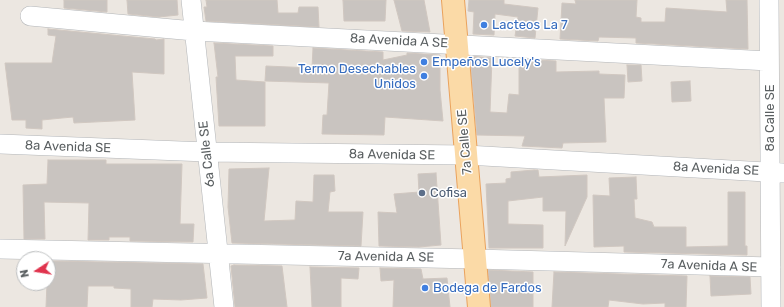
<!DOCTYPE html>
<meta charset="utf-8">
<style>
body{margin:0}
#map{position:relative;width:784px;height:307px;overflow:hidden;background:#ece7e1;font-family:Rubik,sans-serif}
canvas{display:block}
.north{position:absolute;left:16px;top:251px;width:40px;height:40px;box-sizing:border-box;background:#fff;border:1px solid #bdbfc0;border-radius:50%;rotate:258deg;font-size:11px;font-weight:700;line-height:16px;text-align:center;color:#5a5f61}
.north::after{content:'';display:block;margin:auto;width:14px;height:18px;background:#e0334d;clip-path:polygon(50% 0,100% 100%,50% 72%,0 100%)}
</style>
<div id="map">
<canvas width="784" height="307"></canvas>
<div class="north">N</div>
</div>
<script>
const c = document.querySelector('canvas').getContext('2d');
c.lineJoin = 'round';
function fill(path, color) {
  c.fillStyle = color;
  c.fill(path, 'evenodd');
}
function shape(rows) {
  const path = new Path2D();
  for (const r of rows) {
    path.moveTo(r[0], r[1]);
    for (let i = 2; i < r.length; i += 2) path.lineTo(r[i], r[i + 1]);
  }
  return path;
}
function trace(path, color, width, dash) {
  c.strokeStyle = color;
  c.lineWidth = width;
  c.lineCap = dash ? 'butt' : 'round';
  c.setLineDash(dash || []);
  c.stroke(path);
}
function label(font, color, halo, rows, align = 'center') {
  c.font = font + ' Rubik,sans-serif';
  c.lineWidth = 3;
  c.setLineDash([]);
  c.textBaseline = 'middle';
  c.strokeStyle = halo;
  c.fillStyle = color;
  for (const [text, x, y, turn = 0] of rows) {
    c.save();
    c.translate(x, y);
    c.rotate((+turn || 0) * Math.PI / 180);
    c.textAlign = isNaN(turn) ? turn : align;
    if (halo) c.strokeText(text, 0, 0);
    c.fillText(text, 0, 0);
    c.restore();
  }
}
const building = shape([
 [64,0,107,0,107,12,64,8,64,0],
 [127,0,177,0,178,15,159,17,128,14,127,0],
 [206,0,277,0,278,13,298,13,299,7,318,7,319,27,206,21,204,7,207,7,206,0],
 [343,0,386,0,385,21,344,21,343,0],
 [394,0,424,0,430,32,402,31,394,0],
 [469,0,504,0,504,4,538,8,535,38,515,36,518,17,495,14,494,35,473,34,474,12,468,11,469,0],
 [575,0,637,0,636,17,641,18,641,22,665,22,666,8,727,12,726,0,747,0,748,49,636,43,636,38,599,37,598,41,560,39,562,3,576,4,575,0],
 [48,29,155,39,156,40,164,39,164,74,132,72,135,120,74,123,73,117,62,118,42,120,42,129,26,128,26,120,12,120,5,63,52,63,56,36,48,35,48,29],
 [214,43,273,46,273,56,235,56,236,80,265,82,265,126,219,126,216,77,218,77,214,43],
 [313,48,383,52,383,60,407,55,407,53,440,55,440,90,443,121,385,117,384,135,322,134,323,115,327,115,329,83,265,81,266,66,312,68,313,48],
 [470,56,492,58,490,112,507,113,509,94,519,95,519,59,556,61,556,72,599,71,599,74,625,75,624,98,604,98,606,142,563,143,562,148,522,146,525,136,477,135,470,56],
 [627,65,641,65,642,81,628,82,627,65],
 [690,81,691,101,672,102,671,82,690,81],
 [48,160,106,160,106,164,182,164,180,224,194,224,193,242,130,241,130,237,109,237,109,240,88,240,89,203,44,202,45,239,24,239,23,185,47,184,48,160],
 [269,168,264,221,295,220,296,201,313,202,314,175,334,175,335,191,330,192,328,212,363,212,361,246,232,243,228,207,229,169,269,168],
 [534,170,538,170,539,177,587,175,587,197,565,246,566,211,543,211,543,197,508,201,508,224,543,225,543,248,489,248,486,184,506,183,506,179,511,178,511,172,534,170],
 [436,173,441,245,419,247,379,246,378,212,397,213,394,194,419,192,418,174,436,173],
 [636,177,637,199,634,199,635,218,652,222,654,227,686,227,686,247,728,246,728,192,745,192,745,246,747,246,747,255,624,252,624,246,594,247,593,195,610,196,609,178,636,177],
 [52,261,203,264,207,298,181,300,153,299,152,307,131,307,131,289,114,288,114,286,88,286,87,307,46,307,47,283,51,282,52,261],
 [234,265,282,266,287,307,235,307,231,266,234,265],
 [310,267,359,268,358,279,341,278,341,307,312,307,310,267],
 [380,268,421,269,423,279,447,278,450,307,393,307,394,280,381,281,380,268],
 [488,270,533,272,533,307,491,307,488,270],
 [554,272,687,276,686,307,665,307,665,303,643,304,609,300,608,307,552,307,554,272],
 [710,276,750,277,751,294,711,296,710,276]
]);
fill(building, '#c9c4c0');
trace(building, '#d0c7c0', 1);
const minor = shape([
 [191,0,224,307],
 [769,0,771,307],
 [30,16,194,31,769,61],
 [0,144,207,152,466,155,784,173],
 [0,249,475,259,771,267]
]);
const major = shape([
 [453,0,479,307]
]);
trace(minor, '#b2b5b8', 20);
trace(major, '#eaa25c', 24);
trace(minor, '#fff', 19);
trace(major, '#fbdaa7', 22);
for (const [x, y, r, color] of [
 [484,25,4,"#3f7fe0"],
 [424,62,4,"#3f7fe0"],
 [424,76,4,"#3f7fe0"],
 [422,193,4,"#5c6f8a"],
 [425,288,4,"#3f7fe0"]
]) {
  const dot = new Path2D();
  dot.arc(x, y, r, 0, 2 * Math.PI);
  c.fillStyle = color;
  c.fill(dot);
  trace(dot, '#fff', 1.5);
}
label('13px', '#366cbe', '#fff', [
 ["Lacteos La 7",492,25],
 ["Empeños Lucely's",432,62],
 ["Termo Desechables",416,69,"right"],
 ["Unidos",416,84,"right"],
 ["Bodega de Fardos",433,288]
], 'left');
label('13px', '#5a5f61', '#fff', [
 ["8a Avenida A SE",399,41,3],
 ["8a Calle SE",770,118,-90],
 ["7a Calle SE",465,142,-95],
 ["8a Avenida SE",68,147,2],
 ["6a Calle SE",207,154,-96],
 ["8a Avenida SE",392,155,1],
 ["8a Avenida SE",716,169,3],
 ["7a Avenida A SE",386,257,1],
 ["7a Avenida A SE",709,266,2]
]);
label('13px', '#4e5e75', '#fff', [
 ["Cofisa",430,193]
], 'left');
</script>
